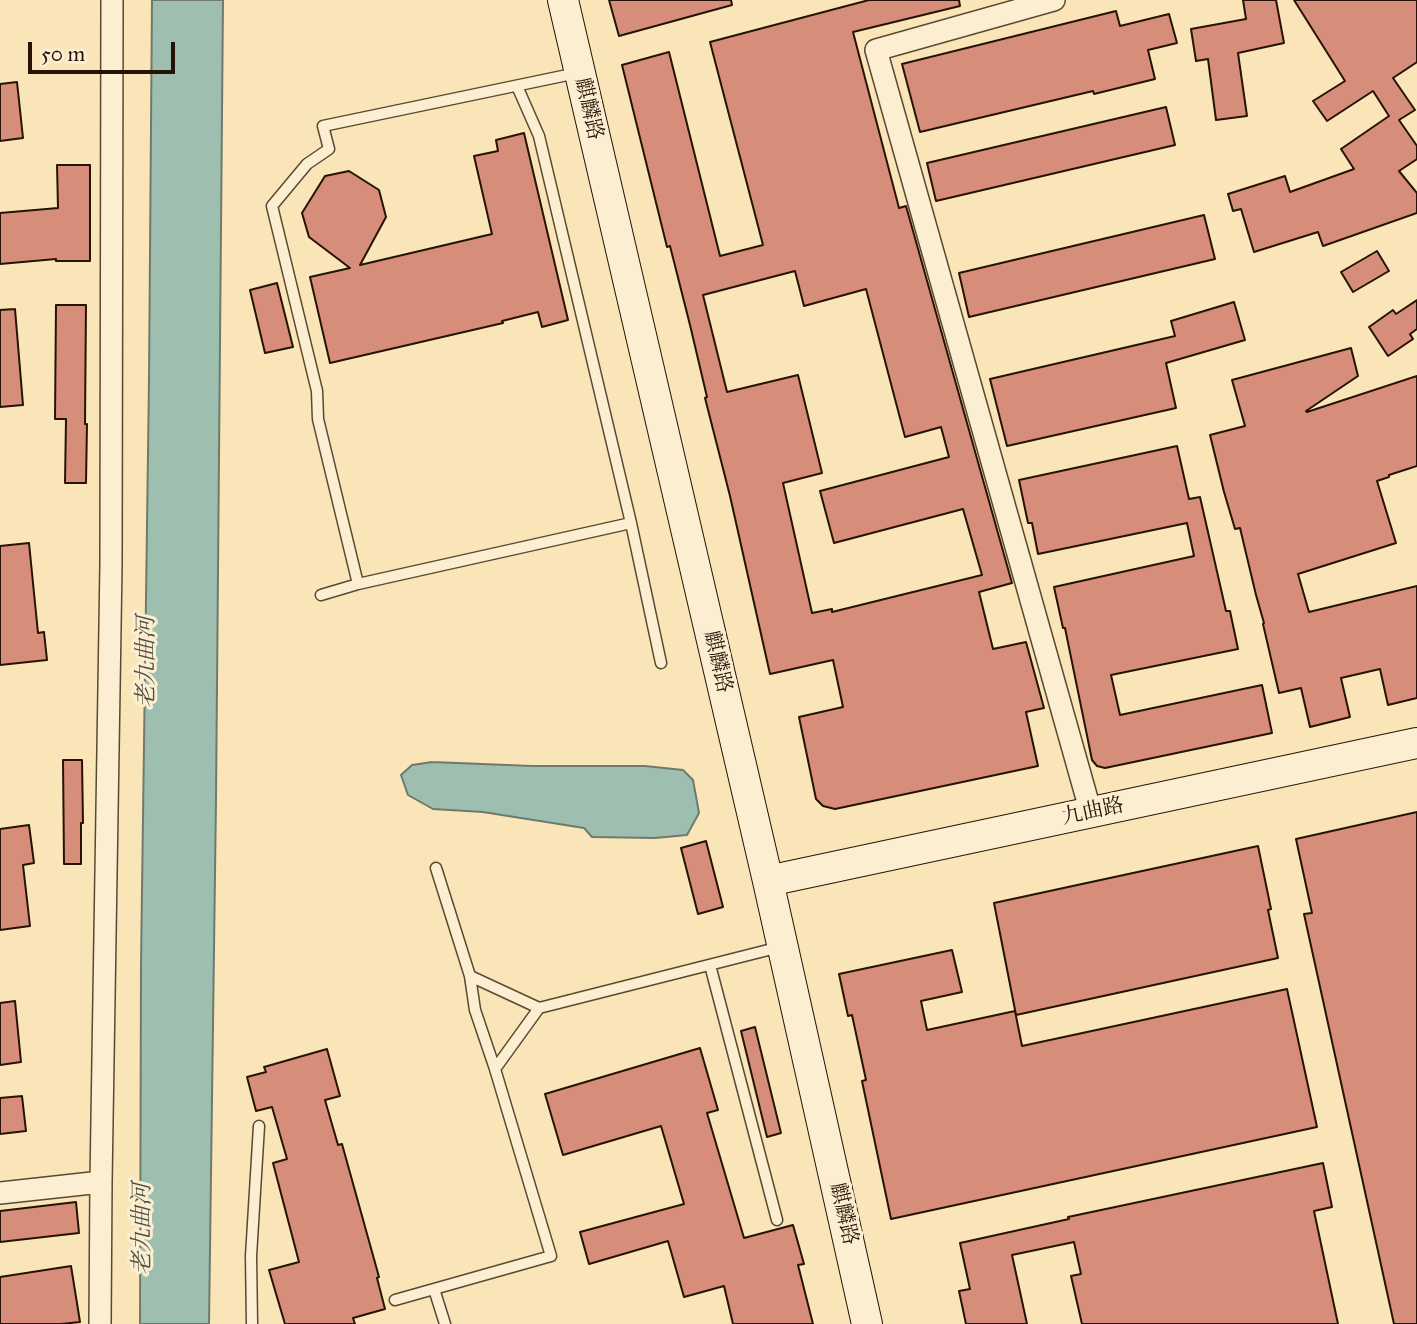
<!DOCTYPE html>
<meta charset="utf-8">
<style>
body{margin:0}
#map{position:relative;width:1417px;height:1324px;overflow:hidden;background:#f9e5b8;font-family:"IM FELL Great Primer",serif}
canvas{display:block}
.scale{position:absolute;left:28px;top:42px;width:147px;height:32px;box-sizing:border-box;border:4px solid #261305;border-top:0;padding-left:9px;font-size:21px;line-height:24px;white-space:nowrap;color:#261305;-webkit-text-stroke:5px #fbeed1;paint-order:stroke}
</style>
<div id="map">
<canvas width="1417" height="1324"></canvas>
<div class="scale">50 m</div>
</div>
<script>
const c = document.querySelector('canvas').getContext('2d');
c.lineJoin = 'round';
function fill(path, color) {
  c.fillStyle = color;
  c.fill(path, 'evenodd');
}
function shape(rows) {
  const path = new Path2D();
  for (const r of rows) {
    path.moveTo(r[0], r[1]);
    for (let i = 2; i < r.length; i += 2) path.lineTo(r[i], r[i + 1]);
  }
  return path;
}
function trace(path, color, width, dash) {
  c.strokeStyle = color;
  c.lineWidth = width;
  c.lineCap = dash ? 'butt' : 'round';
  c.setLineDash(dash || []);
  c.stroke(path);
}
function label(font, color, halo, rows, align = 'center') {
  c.font = font + ' "IM FELL Great Primer","Noto Serif SC",serif';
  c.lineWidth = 6;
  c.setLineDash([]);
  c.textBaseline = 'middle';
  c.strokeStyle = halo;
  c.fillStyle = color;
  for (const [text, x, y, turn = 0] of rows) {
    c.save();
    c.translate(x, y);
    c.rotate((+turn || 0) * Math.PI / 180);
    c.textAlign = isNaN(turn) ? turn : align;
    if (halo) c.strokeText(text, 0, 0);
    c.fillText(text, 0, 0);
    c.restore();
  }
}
const water = shape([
 [152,0,223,0,216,799,209,1324,140,1324,141,964,149,380,152,0],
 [432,762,532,766,645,766,683,770,693,780,699,813,687,835,655,838,592,837,584,828,483,812,433,809,408,795,401,775,412,765,432,762]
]);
fill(water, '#9ebfb0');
trace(water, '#6e7a6c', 2);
const building = shape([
 [609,0,731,0,732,5,619,36,609,0],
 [869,0,959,0,960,6,853,32,899,208,906,206,1012,583,979,592,993,649,1026,642,1044,708,1026,712,1038,766,835,809,823,806,816,799,799,717,843,707,833,660,770,674,730,496,705,398,707,397,690,325,670,246,667,247,622,65,669,52,720,256,763,245,710,42,869,0],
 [795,271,804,306,866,289,905,437,941,427,949,457,820,491,834,543,963,509,982,575,832,612,832,609,812,613,783,483,822,473,798,375,727,392,703,295,795,271],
 [1243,0,1276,0,1284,43,1238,53,1247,116,1216,120,1208,59,1196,61,1191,29,1246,19,1243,0],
 [1294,0,1417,0,1417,62,1393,78,1415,110,1399,120,1417,146,1417,159,1399,171,1417,193,1417,213,1323,246,1318,232,1254,252,1241,209,1233,211,1228,194,1285,176,1290,192,1354,169,1341,149,1389,116,1373,91,1327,121,1313,101,1345,81,1294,0],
 [1116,11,1120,26,1169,14,1177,43,1148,50,1155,79,1094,94,1093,91,920,132,902,64,1116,11],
 [17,82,23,138,0,141,0,84,17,82],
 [1166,107,1175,145,936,201,927,163,1166,107],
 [524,133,568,320,542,327,538,312,502,321,503,323,330,363,310,277,350,268,309,237,302,213,325,176,349,171,379,190,386,217,360,265,492,234,474,156,498,151,496,140,524,133],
 [57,165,90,165,90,261,56,261,56,259,0,264,0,213,58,208,57,165],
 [1204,215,1215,259,969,317,959,273,1204,215],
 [1377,251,1389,271,1353,292,1341,272,1377,251],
 [277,283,293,347,265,353,250,290,277,283],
 [1417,300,1417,329,1410,334,1413,339,1388,356,1369,327,1393,310,1396,314,1417,300],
 [1234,302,1245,340,1166,363,1176,408,1007,446,990,379,1175,336,1171,321,1234,302],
 [56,305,86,305,85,424,87,424,86,483,65,483,66,419,55,419,56,305],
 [15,309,23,405,0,407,0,310,15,309],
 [1351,348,1358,376,1306,411,1307,412,1417,376,1417,466,1389,475,1389,477,1377,481,1396,543,1298,574,1309,612,1417,586,1417,698,1388,705,1380,669,1341,678,1350,717,1310,727,1301,688,1279,693,1263,624,1264,623,1256,595,1240,528,1235,529,1224,492,1210,435,1245,426,1232,380,1351,348],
 [1177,446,1189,499,1200,497,1226,611,1230,611,1238,649,1111,675,1120,715,1262,685,1272,733,1105,768,1097,766,1092,760,1065,628,1063,628,1054,587,1194,556,1187,523,1038,554,1032,523,1028,523,1019,480,1177,446],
 [29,543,38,633,44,632,47,660,0,665,0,546,29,543],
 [63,760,82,760,83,823,81,823,81,864,64,864,63,760],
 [1417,812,1417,1324,1394,1324,1304,914,1312,913,1296,839,1417,812],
 [29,825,34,863,23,865,30,926,0,930,0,829,29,825],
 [706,841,723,907,698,914,681,848,706,841],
 [1258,846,1271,909,1268,910,1278,958,1016,1015,994,903,1258,846],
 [952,950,962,992,921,1001,927,1030,1015,1011,1022,1046,1287,989,1317,1127,891,1219,862,1081,866,1080,852,1015,848,1016,839,974,952,950],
 [15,1001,21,1062,0,1065,0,1003,15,1001],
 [755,1027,781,1133,767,1137,741,1031,755,1027],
 [700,1048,718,1110,707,1113,744,1238,793,1225,804,1264,798,1265,813,1324,733,1324,724,1286,684,1297,668,1241,589,1264,580,1232,684,1204,661,1126,563,1155,545,1094,700,1048],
 [327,1049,340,1096,325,1100,338,1145,342,1144,379,1277,377,1278,385,1309,353,1318,355,1324,285,1324,269,1270,299,1262,273,1163,287,1159,272,1107,256,1111,247,1077,266,1072,264,1067,327,1049],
 [22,1096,26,1131,0,1134,0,1098,22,1096],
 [1323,1163,1332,1207,1314,1211,1338,1324,1082,1324,1071,1276,1081,1274,1074,1242,1012,1255,1027,1324,966,1324,959,1291,970,1289,960,1243,1069,1219,1068,1217,1323,1163],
 [76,1202,79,1233,0,1242,0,1211,76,1202],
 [71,1266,80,1322,61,1324,0,1324,0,1277,71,1266]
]);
fill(building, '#d68d7a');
trace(building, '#261305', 2);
const lane = shape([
 [631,523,661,663],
 [358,584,318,419,317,391,272,206,307,164,329,149,323,126,577,73],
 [321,595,358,584,631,523,539,136,517,86],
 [436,868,470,976,475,1010,495,1069],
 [710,965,777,1220],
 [470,976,539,1008],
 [434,1289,445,1324],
 [395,1300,551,1256,495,1069,539,1008,780,947],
 [252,1324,251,1256,259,1126]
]);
const street = shape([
 [1054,0,876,50,1091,813],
 [0,1193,101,1182],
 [100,1324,101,1182,111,564,112,0]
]);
const secondary = shape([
 [563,0,768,881,867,1324],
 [768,881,1417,743]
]);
trace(lane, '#5b4832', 13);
trace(street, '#5b4832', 24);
trace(secondary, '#261305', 32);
trace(lane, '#fbeed1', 10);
trace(street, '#fbeed1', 21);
trace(secondary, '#fbeed1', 30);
label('21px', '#261305', '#fbeed1', [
 ["麒麟路",588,109,77],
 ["麒麟路",717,662,77],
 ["九曲路",1093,812,-12],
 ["麒麟路",843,1214,77]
]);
label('italic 23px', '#504f41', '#fbeed1', [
 ["老九曲河",147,662,-90],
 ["老九曲河",143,1229,-90]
]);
</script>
